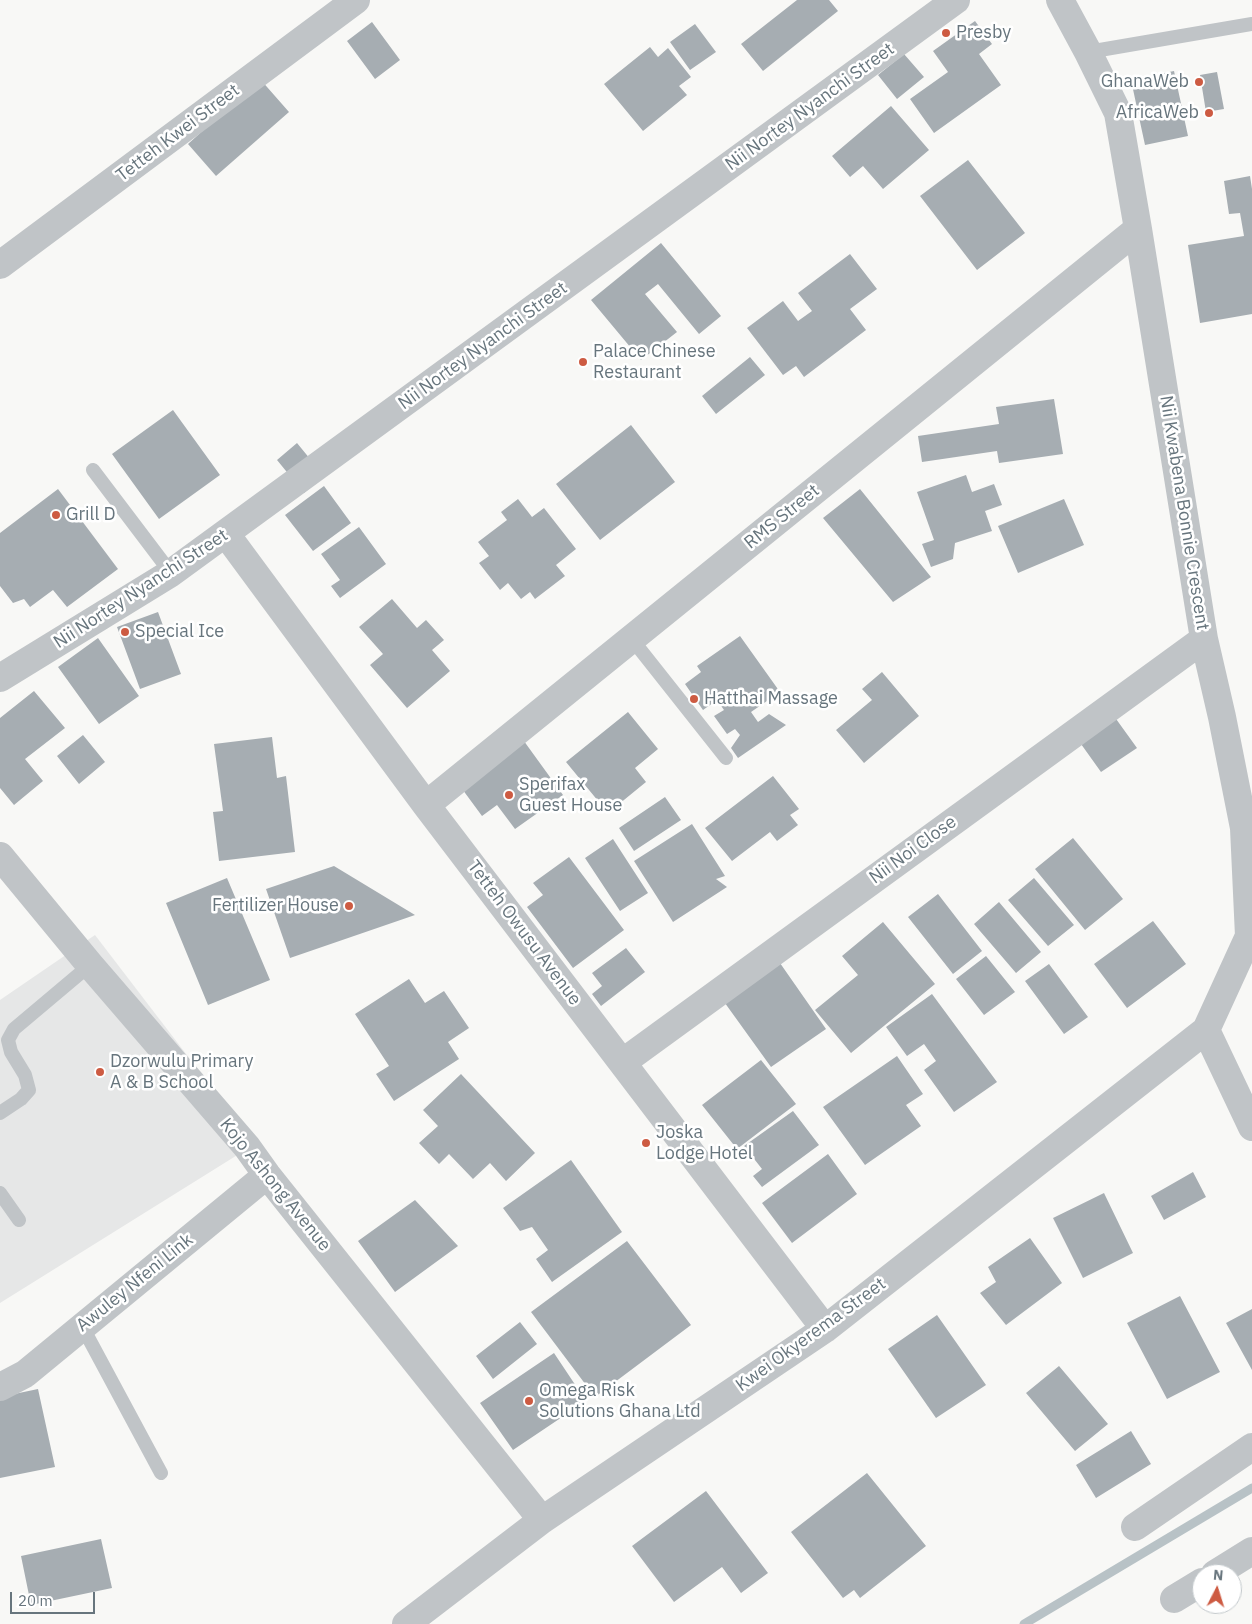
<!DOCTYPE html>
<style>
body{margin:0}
#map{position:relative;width:1252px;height:1624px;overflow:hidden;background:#f8f8f6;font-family:"IBM Plex Sans",sans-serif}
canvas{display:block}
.north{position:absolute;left:1192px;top:1564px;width:50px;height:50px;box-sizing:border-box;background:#fff;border:1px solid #c2c8cb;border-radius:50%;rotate:5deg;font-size:14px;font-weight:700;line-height:20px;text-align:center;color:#67757d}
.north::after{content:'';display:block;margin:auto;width:18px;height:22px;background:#cd5b42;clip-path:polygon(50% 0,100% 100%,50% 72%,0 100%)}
.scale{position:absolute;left:10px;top:1592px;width:85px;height:22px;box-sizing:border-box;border:2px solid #67757d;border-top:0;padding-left:6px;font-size:15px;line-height:18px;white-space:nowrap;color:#67757d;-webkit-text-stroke:4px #fff;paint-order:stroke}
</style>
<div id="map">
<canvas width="1252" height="1624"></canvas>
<div class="north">N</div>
<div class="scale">20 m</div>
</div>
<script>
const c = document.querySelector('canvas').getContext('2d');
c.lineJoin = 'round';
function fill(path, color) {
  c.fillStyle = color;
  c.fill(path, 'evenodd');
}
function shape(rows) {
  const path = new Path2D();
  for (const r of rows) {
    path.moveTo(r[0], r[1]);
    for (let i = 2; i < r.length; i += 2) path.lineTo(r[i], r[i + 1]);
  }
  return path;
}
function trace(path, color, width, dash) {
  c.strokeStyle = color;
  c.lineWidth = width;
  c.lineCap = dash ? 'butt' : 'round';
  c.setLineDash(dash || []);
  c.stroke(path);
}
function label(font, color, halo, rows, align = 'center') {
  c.font = font + ' "IBM Plex Sans",sans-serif';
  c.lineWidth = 5;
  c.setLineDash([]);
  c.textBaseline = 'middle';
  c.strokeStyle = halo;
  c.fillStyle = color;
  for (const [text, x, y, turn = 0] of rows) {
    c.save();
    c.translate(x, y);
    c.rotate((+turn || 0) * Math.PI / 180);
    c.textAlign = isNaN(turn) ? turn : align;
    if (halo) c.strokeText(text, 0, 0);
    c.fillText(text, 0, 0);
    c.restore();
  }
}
fill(shape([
 [95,935,255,1144,0,1303,0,1000]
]), '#e6e7e7');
trace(shape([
 [1024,1624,1252,1488]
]), '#b8c2c6', 9);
fill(shape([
 [797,0,829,0,838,11,763,71,741,44],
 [975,21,992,44,979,54,1001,85,934,133,910,99,948,72,933,51],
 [372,22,400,60,375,79,347,41],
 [695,24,716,52,690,70,670,42],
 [650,47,658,57,668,48,691,77,679,86,687,95,643,131,604,84],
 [904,54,924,77,897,99,878,75],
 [1174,71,1188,136,1145,145,1131,80],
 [1217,72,1224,109,1206,112,1200,75],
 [260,79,289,112,216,176,188,144],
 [891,106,929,150,883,189,863,166,850,177,832,156],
 [968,160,1025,233,977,270,920,196],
 [1250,176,1252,189,1252,314,1200,323,1188,245,1244,236,1240,213,1229,214,1224,181],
 [661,243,721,316,699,334,658,284,645,294,677,332,641,360,591,300],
 [850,254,877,289,850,309,866,330,804,377,796,366,783,375,747,328,783,301,798,321,812,311,798,293],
 [750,357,765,375,716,414,702,396],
 [1054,399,1063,454,999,463,997,451,922,462,918,436,999,424,996,407],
 [173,410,220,475,159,519,112,454],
 [631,425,675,482,600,540,556,484],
 [297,443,324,476,304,493,277,460],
 [966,475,972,492,994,484,1002,505,985,511,992,531,955,543,953,559,931,567,922,544,934,540,917,492],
 [324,486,351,523,313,551,285,515],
 [58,489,118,569,67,607,53,590,30,607,24,599,13,603,0,586,0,533],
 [860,489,931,577,893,602,823,518],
 [518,499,532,517,544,508,576,549,556,565,565,576,535,599,530,592,521,599,508,583,500,590,479,563,489,556,478,542,507,520,501,512],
 [1064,499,1084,545,1018,573,998,526],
 [359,527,386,564,340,598,331,586,340,580,321,554],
 [392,599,417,628,426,620,444,640,432,650,450,671,407,708,370,665,383,654,359,627],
 [158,612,181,674,140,689,117,627],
 [740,636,780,692,751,712,758,722,769,714,786,725,738,758,731,748,740,735,735,729,727,734,714,716,724,710,717,700,703,710,685,684,701,672,697,666],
 [98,638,139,696,99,724,58,667],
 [882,672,919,716,864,763,836,730,872,700,862,689],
 [34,691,65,728,25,759,43,781,14,805,0,788,0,718],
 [1106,705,1137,748,1101,772,1071,730],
 [628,712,658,749,635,768,646,782,608,813,566,762],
 [83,735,105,762,79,784,57,756],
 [272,737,277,778,286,776,295,852,219,861,213,812,223,811,214,744],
 [521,737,563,795,515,829,497,805,482,816,457,782],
 [773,776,799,809,790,815,798,825,777,841,770,832,732,861,705,828],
 [665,797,681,820,634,851,619,828],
 [692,824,725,876,716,879,727,887,673,922,634,861],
 [1073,838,1123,899,1085,930,1035,869],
 [613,839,648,893,620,911,585,858],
 [569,857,624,930,573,968,527,907,543,895,533,883],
 [334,866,415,915,290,958,266,889],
 [227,878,270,980,208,1005,166,903],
 [1034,878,1074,925,1048,946,1008,900],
 [938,894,982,951,953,974,908,917],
 [999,902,1041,952,1016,973,974,924],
 [1153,921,1186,964,1127,1008,1094,964],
 [883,922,935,984,851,1053,815,1010,858,975,842,956],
 [626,948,645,972,601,1006,592,994,602,986,592,973],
 [773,953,826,1029,771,1067,717,992],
 [986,956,1015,992,984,1015,956,979],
 [1049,964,1088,1017,1064,1034,1025,981],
 [409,979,425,1003,444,991,469,1028,448,1042,459,1059,394,1101,376,1074,389,1066,355,1014],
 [932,994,997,1082,954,1112,924,1070,936,1061,924,1044,907,1056,886,1027],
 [897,1056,923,1094,906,1105,921,1126,865,1165,823,1107],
 [761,1060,796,1104,737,1149,702,1105],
 [461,1074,535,1153,506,1181,490,1163,473,1179,449,1154,439,1164,419,1143,438,1126,423,1110],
 [793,1111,819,1145,762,1187,753,1176,762,1169,744,1146],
 [828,1154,857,1194,792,1243,762,1203],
 [571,1160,622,1232,552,1282,536,1259,548,1250,532,1227,520,1231,503,1208],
 [1193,1172,1206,1197,1164,1220,1151,1196],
 [1104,1193,1133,1253,1083,1278,1053,1218],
 [415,1200,458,1246,395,1292,358,1241],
 [1030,1238,1062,1283,1006,1325,980,1293,996,1282,988,1267],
 [627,1241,691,1325,595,1397,531,1312],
 [1180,1296,1220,1372,1167,1399,1127,1323],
 [1252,1309,1252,1370,1226,1323],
 [937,1315,986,1385,936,1418,888,1349],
 [520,1322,537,1344,493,1379,476,1356],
 [554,1353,586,1401,513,1450,480,1403],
 [1059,1366,1108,1424,1075,1451,1026,1393],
 [38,1389,55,1467,0,1478,0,1397],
 [1131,1431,1151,1464,1096,1498,1076,1465],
 [867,1473,926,1546,860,1598,854,1590,843,1598,791,1532],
 [706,1491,768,1573,741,1593,722,1567,674,1602,632,1546],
 [101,1539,112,1588,31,1605,21,1556]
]), '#a6adb2');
trace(shape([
 [1088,52,1252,24],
 [93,470,171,573],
 [631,638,726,758],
 [0,1113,21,1099,29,1090,25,1075,11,1052,8,1040,14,1029,90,965],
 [0,1193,19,1220],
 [82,1326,161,1473]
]), '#c0c4c7', 14);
trace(shape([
 [0,265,356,0],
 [226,534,426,805,825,1329],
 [0,678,171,573,956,0],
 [426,805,1138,229],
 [0,856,90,965,247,1147,267,1175,542,1520],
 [1206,1030,1252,1127],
 [623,1062,1204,639],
 [0,1387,25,1374,267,1175],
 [1135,1527,1252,1447],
 [1215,1574,1252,1551],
 [1174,1599,1202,1582],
 [406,1624,542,1520,825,1329,1206,1030,1249,936,1244,828,1222,717,1204,639,1138,229,1118,113,1088,52,1060,0]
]), '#c0c4c7', 28);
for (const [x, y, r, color] of [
 [946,33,5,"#cd5b42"],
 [1199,82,5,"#cd5b42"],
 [1209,113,5,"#cd5b42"],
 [583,362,5,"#cd5b42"],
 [56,515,5,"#cd5b42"],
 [125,632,5,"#cd5b42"],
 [694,699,5,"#cd5b42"],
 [509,795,5,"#cd5b42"],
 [349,906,5,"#cd5b42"],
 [100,1072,5,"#cd5b42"],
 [646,1143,5,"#cd5b42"],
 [529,1401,5,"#cd5b42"]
]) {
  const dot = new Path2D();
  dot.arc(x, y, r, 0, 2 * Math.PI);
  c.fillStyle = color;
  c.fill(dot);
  trace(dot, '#fff', 2);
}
label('18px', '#67757d', '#fff', [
 ["Presby",956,33],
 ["GhanaWeb",1189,82,"right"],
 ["AfricaWeb",1199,113,"right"],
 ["Palace Chinese",593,352],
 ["Restaurant",593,373],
 ["Grill D",66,515],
 ["Special Ice",135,632],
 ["Hatthai Massage",704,699],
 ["Sperifax",519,785],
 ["Guest House",519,806],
 ["Fertilizer House",339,906,"right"],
 ["Dzorwulu Primary",110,1062],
 ["A & B School",110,1083],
 ["Joska",656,1133],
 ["Lodge Hotel",656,1154],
 ["Omega Risk",539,1391],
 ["Solutions Ghana Ltd",539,1412]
], 'left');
label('18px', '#67757d', '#fff', [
 ["Nii Nortey Nyanchi Street",810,107,-36],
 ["Tetteh Kwei Street",178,133,-37],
 ["Nii Nortey Nyanchi Street",483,346,-36],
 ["Nii Kwabena Bonnie Crescent",1184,513,81],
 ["RMS Street",782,517,-39],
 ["Nii Nortey Nyanchi Street",141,589,-33],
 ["Nii Noi Close",913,850,-36],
 ["Tetteh Owusu Avenue",524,933,53],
 ["Kojo Ashong Avenue",275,1185,51],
 ["Awuley Nfeni Link",135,1283,-39],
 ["Kwei Okyerema Street",811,1335,-36]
]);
</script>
